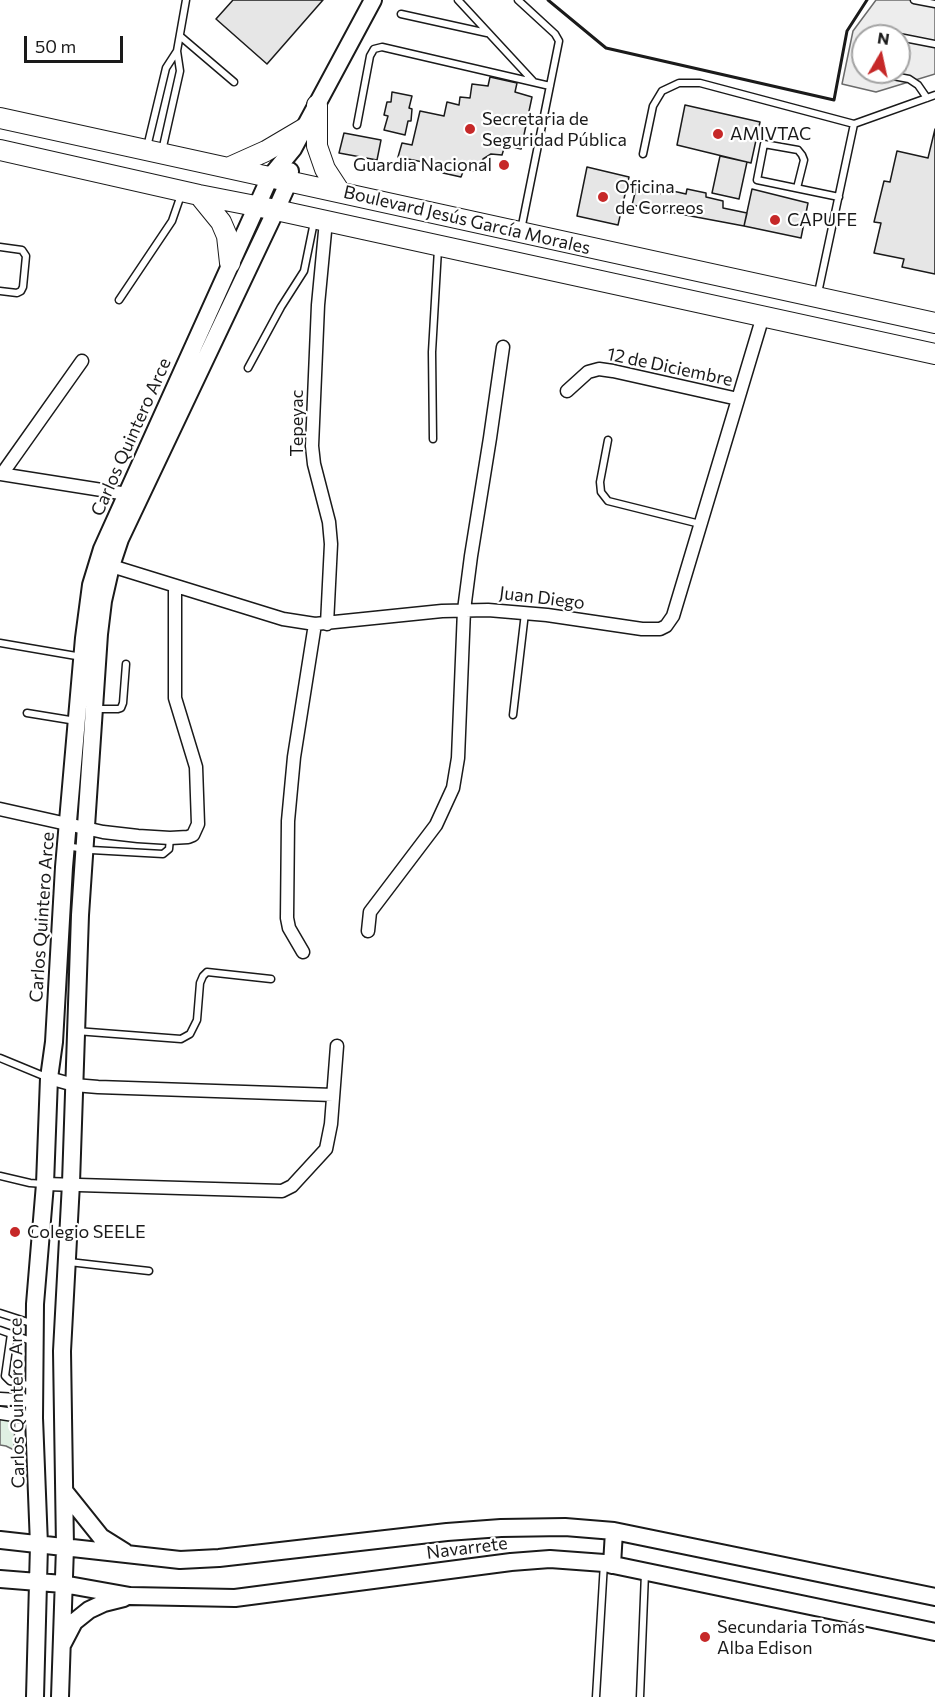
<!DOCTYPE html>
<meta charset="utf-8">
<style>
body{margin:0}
#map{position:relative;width:935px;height:1697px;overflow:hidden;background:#fff;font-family:Commissioner,sans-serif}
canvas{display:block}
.north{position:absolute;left:851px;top:24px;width:60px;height:60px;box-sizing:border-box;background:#fff;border:2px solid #a3a3a3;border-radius:50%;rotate:9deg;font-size:16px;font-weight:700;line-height:24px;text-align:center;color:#1a1a1a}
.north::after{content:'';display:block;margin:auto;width:21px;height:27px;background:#c62828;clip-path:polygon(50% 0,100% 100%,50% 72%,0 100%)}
.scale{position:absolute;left:24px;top:36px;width:99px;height:27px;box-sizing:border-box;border:3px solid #1a1a1a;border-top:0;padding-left:8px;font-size:18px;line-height:21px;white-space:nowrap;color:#1a1a1a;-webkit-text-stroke:4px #fff;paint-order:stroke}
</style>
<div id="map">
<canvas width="935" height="1697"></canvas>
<div class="north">N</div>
<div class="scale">50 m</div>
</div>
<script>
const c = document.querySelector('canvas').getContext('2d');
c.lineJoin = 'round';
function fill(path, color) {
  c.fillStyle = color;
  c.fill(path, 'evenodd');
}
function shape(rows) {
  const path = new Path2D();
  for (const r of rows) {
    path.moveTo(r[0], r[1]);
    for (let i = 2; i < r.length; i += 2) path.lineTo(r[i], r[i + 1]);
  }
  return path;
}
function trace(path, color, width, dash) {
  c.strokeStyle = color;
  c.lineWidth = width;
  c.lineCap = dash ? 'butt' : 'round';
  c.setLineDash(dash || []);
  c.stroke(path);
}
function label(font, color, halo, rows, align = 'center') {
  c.font = font + ' Commissioner,sans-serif';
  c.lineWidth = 4.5;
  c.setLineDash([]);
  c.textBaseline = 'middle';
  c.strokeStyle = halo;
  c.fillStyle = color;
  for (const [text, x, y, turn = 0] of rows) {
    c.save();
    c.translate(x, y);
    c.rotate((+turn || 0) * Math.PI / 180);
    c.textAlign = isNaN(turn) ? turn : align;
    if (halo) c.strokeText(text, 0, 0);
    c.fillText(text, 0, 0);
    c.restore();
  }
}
const green = shape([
 [15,1417,14,1450,6,1446,0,1445,0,1418,15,1417]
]);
fill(green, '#e0efe3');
trace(green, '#6a6a6a', 1.5);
const parking = shape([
 [876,0,935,0,935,74,876,92,842,84,853,31,876,0],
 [863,36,899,36,899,72,863,72,863,36]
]);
fill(parking, '#ededed');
trace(parking, '#6a6a6a', 1.5);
const building = shape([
 [233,0,323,0,267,64,216,19,233,0],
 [490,77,517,83,515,92,532,97,521,149,505,145,502,155,491,154,483,159,477,172,464,169,461,177,443,173,443,166,398,157,402,143,412,145,420,111,444,116,447,102,459,105,460,97,470,98,472,84,488,86,490,77],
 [392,92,412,96,409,108,412,109,411,121,408,121,405,135,384,130,388,116,384,115,387,102,391,102,392,92],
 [685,105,760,122,751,163,677,145,685,105],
 [935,129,935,274,902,267,904,259,874,253,881,223,874,222,884,181,890,182,897,151,928,158,935,129],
 [344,133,381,140,377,160,339,153,344,133],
 [720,156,747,162,739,199,712,193,720,156],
 [587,167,629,177,618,225,577,216,587,167],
 [636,189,663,194,664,189,686,194,687,189,706,193,706,197,723,201,723,208,747,213,744,226,632,205,636,189],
 [752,189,808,203,801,238,744,226,752,189]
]);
fill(building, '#e6e6e6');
trace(building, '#1a1a1a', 1.5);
const lane = shape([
 [458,0,533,81],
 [518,0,555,34,559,41,521,230],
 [914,0,935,4],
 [401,14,487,33],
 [874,31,896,36],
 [180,36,234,82],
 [899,37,935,44],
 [872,72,909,79,918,85,927,98],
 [357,125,370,56,374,49,382,47,550,86],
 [147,147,166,68,177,51],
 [162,151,180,71,177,51,186,0],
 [643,154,653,106,662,91,679,83,700,83,854,124],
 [797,188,804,160,802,155,798,150,764,144,757,180,839,197],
 [0,247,22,250,26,256,23,287,21,291,17,293,0,291],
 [818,293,854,124,935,95],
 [119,300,172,221,181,195],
 [248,368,281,307,304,271,314,222],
 [433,439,432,352,438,249],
 [608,440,600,482,601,492,608,501,700,524],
 [0,643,82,657],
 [95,709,118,709,121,708,123,703,126,664],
 [27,713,76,721],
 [513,715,525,613],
 [66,846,91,850,163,854,169,849,170,838],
 [76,1031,181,1039,190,1034,197,1020,200,983,203,976,207,972,271,979],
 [0,1058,46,1077],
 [0,1176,30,1183,43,1184],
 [69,1262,149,1271],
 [0,1313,34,1324],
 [0,1330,34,1342],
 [11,1334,5,1376,10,1381,32,1386],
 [596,1697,604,1563],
 [640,1697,645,1573]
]);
const street = shape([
 [326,221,318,305,312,446,314,464,329,522,331,544,327,624],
 [567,391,588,372,599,369,613,371,738,399],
 [0,474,127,494],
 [2,474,82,361],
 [105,564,283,619,315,624,442,611,488,610,547,615,642,629,660,629,666,626,673,616,763,316],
 [0,809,103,832,138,836,170,838,188,837,193,835,198,824,196,767,175,698,175,586],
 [368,931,370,912,436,825,453,788,458,758,464,610,471,556,490,438,503,347],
 [303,952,289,928,287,918,288,821,294,757,315,624],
 [49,1078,74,1085,98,1087,333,1095],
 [45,1184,282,1191,292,1186,326,1149,331,1124,337,1046],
 [0,1399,35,1401],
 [0,1413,34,1418]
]);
const secondary = shape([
 [65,1492,101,1537,125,1552],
 [0,1540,180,1560,219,1558,447,1532,501,1528,565,1527,614,1531,935,1597],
 [612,1565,614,1531],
 [0,1579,63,1584,130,1596,235,1598,511,1562,550,1559,604,1563,935,1632],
 [62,1645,74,1622,89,1610,104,1603,124,1598],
 [35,1697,39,1545,34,1418,35,1304,45,1184,49,1078,54,1042,64,867,84,638,91,585,102,549,270,177,293,149,373,0],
 [60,1697,65,1547,62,1351,71,1183,80,915,99,634,103,601,111,566,120,539,276,210,289,181,290,171]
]);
const primary = shape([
 [317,105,317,146,325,169,340,192],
 [0,118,935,323],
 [0,150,199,195,276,210,935,354],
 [228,168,266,151,305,128],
 [199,195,221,222,227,236,230,263]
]);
trace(lane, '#1a1a1a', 9);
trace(street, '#1a1a1a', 15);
trace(secondary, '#1a1a1a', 20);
trace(primary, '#1a1a1a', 22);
trace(lane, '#fff', 6);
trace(street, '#fff', 12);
trace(secondary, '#fff', 16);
trace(primary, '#fff', 20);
trace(shape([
 [548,0,606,48,834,100,847,31,867,0]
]), '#1a1a1a', 3);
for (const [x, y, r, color] of [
 [470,129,6,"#c62828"],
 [718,134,6,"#c62828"],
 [504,165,6,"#c62828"],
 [603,197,6,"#c62828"],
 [775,220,6,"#c62828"],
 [15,1232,6,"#c62828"],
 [705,1637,6,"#c62828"]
]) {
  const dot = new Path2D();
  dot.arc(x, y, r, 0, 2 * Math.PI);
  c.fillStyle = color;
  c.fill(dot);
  trace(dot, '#fff', 2);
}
label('18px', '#1a1a1a', '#fff', [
 ["Secretaria de",482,119],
 ["Seguridad Pública",482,140],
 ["AMIVTAC",730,134],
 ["Guardia Nacional",492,165,"right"],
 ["Oficina",615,187],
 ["de Correos",615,208],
 ["CAPUFE",787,220],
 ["Colegio SEELE",27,1232],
 ["Secundaria Tomás",717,1627],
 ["Alba Edison",717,1648]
], 'left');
label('18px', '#1a1a1a', '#fff', [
 ["Boulevard Jesús García Morales",467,220,13],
 ["12 de Diciembre",670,367,12],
 ["Tepeyac",297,423,-90],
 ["Carlos Quintero Arce",131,437,-66],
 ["Juan Diego",542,598,7],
 ["Carlos Quintero Arce",42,917,-86],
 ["Carlos Quintero Arce",17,1403,-91],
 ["Navarrete",467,1548,-7]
]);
</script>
